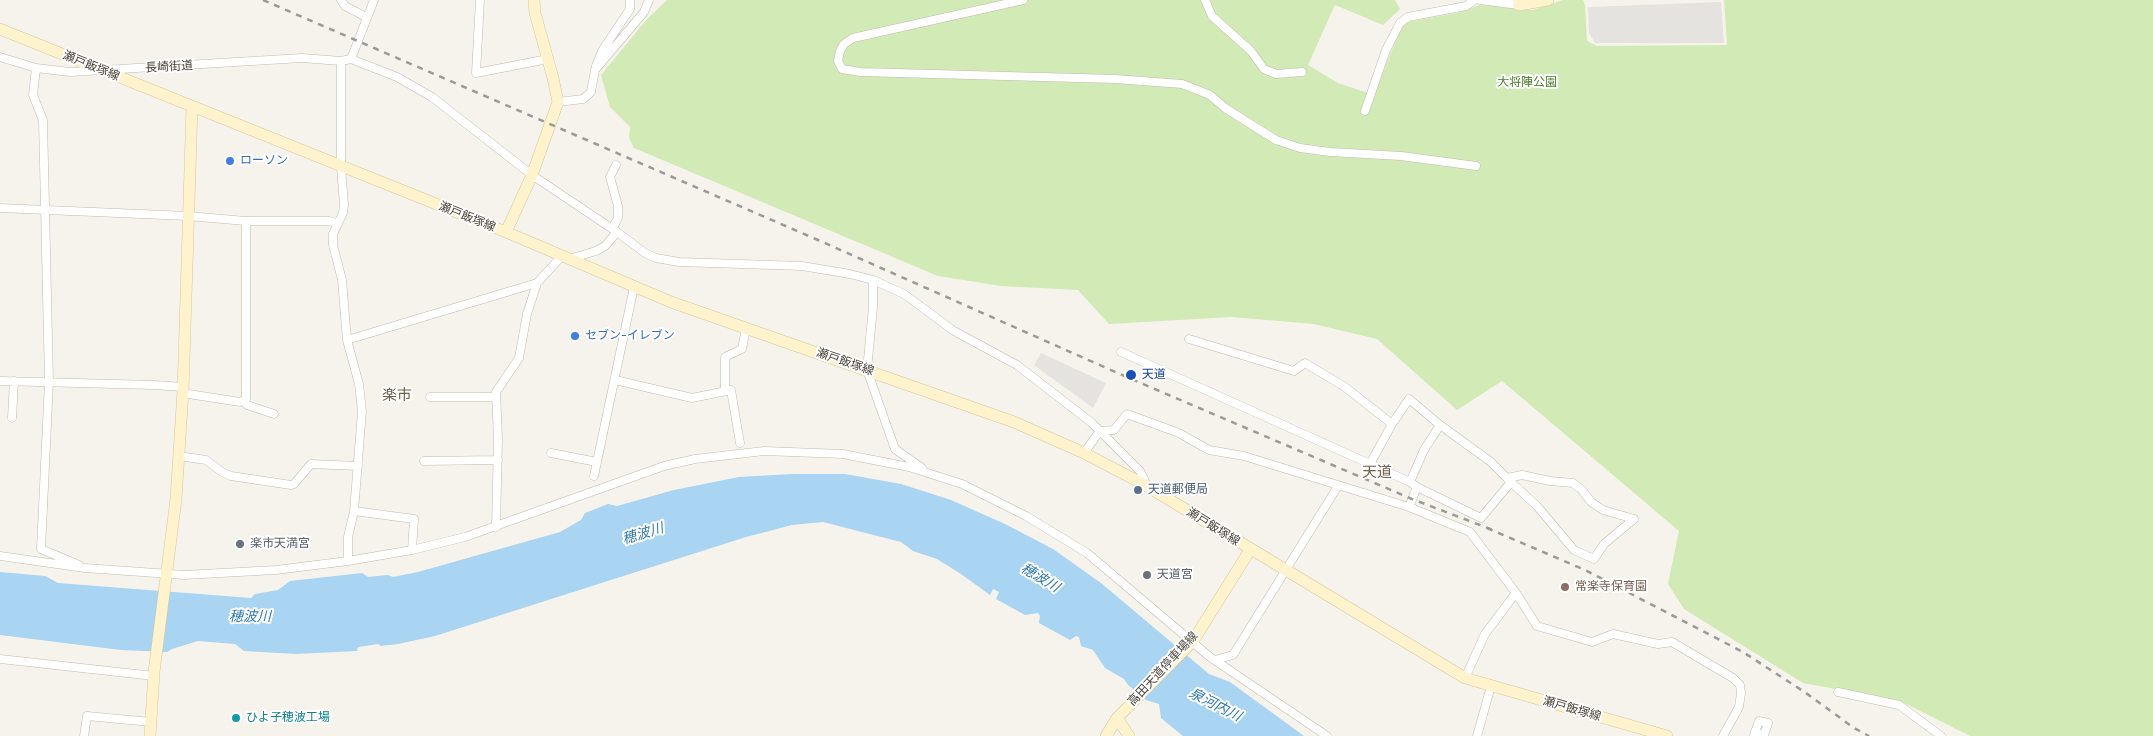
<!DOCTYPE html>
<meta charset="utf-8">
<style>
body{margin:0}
canvas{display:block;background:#f6f3ec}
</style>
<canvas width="2153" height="736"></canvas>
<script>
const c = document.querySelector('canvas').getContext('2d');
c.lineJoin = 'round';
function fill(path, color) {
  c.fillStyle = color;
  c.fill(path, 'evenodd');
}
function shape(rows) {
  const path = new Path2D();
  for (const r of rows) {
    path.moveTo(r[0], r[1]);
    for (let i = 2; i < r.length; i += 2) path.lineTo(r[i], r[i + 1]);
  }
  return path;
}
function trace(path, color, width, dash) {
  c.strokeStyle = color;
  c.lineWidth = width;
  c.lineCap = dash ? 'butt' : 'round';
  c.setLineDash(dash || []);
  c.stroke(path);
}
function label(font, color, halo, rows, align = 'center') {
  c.font = font + ' Rubik,"Noto Sans JP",sans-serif';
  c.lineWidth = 4;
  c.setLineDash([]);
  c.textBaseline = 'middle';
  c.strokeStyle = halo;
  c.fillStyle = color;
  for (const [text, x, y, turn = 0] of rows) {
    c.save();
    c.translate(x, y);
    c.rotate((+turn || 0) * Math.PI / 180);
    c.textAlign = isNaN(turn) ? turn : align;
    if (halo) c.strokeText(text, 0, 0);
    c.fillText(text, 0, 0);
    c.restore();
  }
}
fill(shape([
 [667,0,1395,0,1400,9,1383,25,1335,5,1308,65,1338,83,1374,95,1399,32,1407,22,1456,13,1480,5,1533,10,1563,0,1583,0,1585,5,1587,41,1597,46,1727,45,1724,0,2153,0,2153,736,1970,736,1900,701,1803,683,1684,609,1668,584,1679,531,1502,381,1457,410,1377,339,1314,324,1231,317,1109,324,1078,290,1001,286,938,276,634,148,629,138,630,127,610,107,601,75,647,19]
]), '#d2eab5');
fill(shape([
 [1721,2,1724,43,1595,43,1589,33,1588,7],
 [1041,353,1106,383,1093,408,1034,365]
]), '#e5e3e0');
fill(shape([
 [792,474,845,474,901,484,951,500,1005,524,1053,549,1101,583,1209,674,1230,682,1304,736,1183,736,1161,718,1159,704,1146,700,1128,685,1124,679,1105,668,1093,650,1081,646,1079,637,1076,636,1070,640,1039,623,1040,616,1038,613,1025,615,996,599,999,592,993,589,990,595,961,574,937,559,913,551,901,542,823,522,792,525,746,537,435,636,398,644,381,646,378,644,358,647,357,651,296,654,244,651,235,644,198,641,172,649,167,652,121,650,0,635,0,572,45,576,58,583,251,598,255,594,278,590,290,581,362,573,368,577,388,575,393,577,418,572,560,532,581,520,585,513,608,504,617,506,674,490,739,477]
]), '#a9d4f2');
const street = shape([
 [341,0,345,6,366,17],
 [480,0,476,73,548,59],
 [1023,0,853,38,844,44,840,51,838,61,842,69,860,72,1115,79,1182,84,1210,95,1225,108,1276,140,1300,148,1330,152,1401,156,1476,166],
 [1205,0,1212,16,1251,51,1264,69,1276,74,1302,72],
 [1480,0,1519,5],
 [0,57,36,68,70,72,302,58,341,61,351,59,397,77,432,97,532,175,617,232,645,253,656,258,679,262,802,266,850,274,873,280,904,294,954,331,1017,365,1092,423,1140,471,1144,479,1145,485],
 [351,59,374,0],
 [341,61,341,167,344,205,343,213,333,234,333,245,342,280,347,340,359,384,362,411,354,511,348,537,348,561],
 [596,66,602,51,630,9,630,0],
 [36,68,33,95,43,120,49,382,41,549,79,565],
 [558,102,583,99,591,92,595,70,644,12,649,0],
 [1365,111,1386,50,1400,23,1408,17,1466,6,1474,0],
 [0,208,188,216,246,221,329,221,337,223],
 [612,229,618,218,618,206,610,177,616,165],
 [569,259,596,251,605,246,617,232],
 [873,280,873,307,867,370,895,449,922,468],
 [1189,339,1294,371,1305,363,1345,387,1392,424],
 [347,340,537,283],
 [1121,352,1410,482],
 [615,380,692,398,731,390,740,443],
 [0,381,154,385,183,387],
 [725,391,725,357,742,349,746,328],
 [182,393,240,402,246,399,246,221],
 [430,397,496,397],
 [243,401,247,405,274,414],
 [12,418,14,381],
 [1100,431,1114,430,1127,414,1179,433,1209,450,1244,456,1409,507,1470,532,1516,593,1537,626,1592,642,1613,634,1658,644,1672,642,1733,678,1740,685,1741,693,1739,707,1723,736],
 [551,453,597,462],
 [1084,453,1100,431],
 [179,456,206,460,222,472,231,476,291,485,294,484,311,464,358,466],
 [424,461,498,460],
 [1370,464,1392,424,1409,399,1440,425],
 [594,476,634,287],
 [1417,487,1481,518,1511,482],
 [1409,507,1417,487,1410,482,1424,450,1440,425,1491,462,1511,482,1537,506,1574,550,1594,559,1604,544,1634,519,1603,510,1591,502,1582,490,1573,483,1550,481,1522,475,1507,478],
 [354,511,414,519,412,550],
 [496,527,498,439,496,392,519,358,527,314,537,283,561,257],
 [0,556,85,568,184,575,276,570,348,561,412,550,465,537,664,466,695,459,764,451,843,454,909,467,962,484,1026,516,1087,553,1210,657,1327,736],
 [0,659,154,676],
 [1215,660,1233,655,1338,486],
 [1465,678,1485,634,1516,593],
 [1838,692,1899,705,1941,736],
 [84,736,87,716,151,722],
 [1477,736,1491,686],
 [1754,736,1755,732,1759,721,1768,723,1764,735,1755,732]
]);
const secondary = shape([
 [1519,0,1519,5,1548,0],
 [0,29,506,232,671,302,1014,422,1084,453,1145,485,1465,678,1667,736],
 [506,232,532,175,558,102,553,78,535,13,534,0],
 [1117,718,1129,736],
 [150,736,154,672,176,499,183,391,192,107],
 [1106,736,1117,718,1193,641,1250,550]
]);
trace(street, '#c2bbae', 9);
trace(secondary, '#d6c79b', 12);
trace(street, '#fff', 8);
trace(secondary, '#fff3cd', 11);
trace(shape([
 [263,0,818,240,1129,378,1412,499,1493,530],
 [1487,528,1585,570,1743,652,1806,693,1854,728,1869,736]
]), '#9a9a9a', 2.5, [6, 6]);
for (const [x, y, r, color] of [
 [230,161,5,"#3f7fe0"],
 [575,336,5,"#3f7fe0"],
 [1131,375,6,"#1a4fb4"],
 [1138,490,5,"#5c6f8a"],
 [240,544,5,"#6b7280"],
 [1147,575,5,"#6b7280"],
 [1565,587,5,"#8d6e63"],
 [236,718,5,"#0f9aa8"]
]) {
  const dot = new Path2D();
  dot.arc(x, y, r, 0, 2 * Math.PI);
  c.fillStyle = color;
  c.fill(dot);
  trace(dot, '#fff', 2);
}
label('12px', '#4b4439', '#fff', [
 ["瀬戸飯塚線",91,66,22],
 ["長崎街道",169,67,-3],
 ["瀬戸飯塚線",467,217,22],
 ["瀬戸飯塚線",845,362,19],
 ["瀬戸飯塚線",1213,527,32],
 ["高田天道停車場線",1163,669,-47],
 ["瀬戸飯塚線",1572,709,16]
]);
label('12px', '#4a7f2a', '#fff', [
 ["大将陣公園",1527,83]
]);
label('12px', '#366cbe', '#fff', [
 ["ローソン",240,161],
 ["セブン-イレブン",585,336]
], 'left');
label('12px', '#164399', '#fff', [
 ["天道",1142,375]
], 'left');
label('12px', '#4e5e75', '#fff', [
 ["天道郵便局",1148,490]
], 'left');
label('12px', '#5b616d', '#fff', [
 ["楽市天満宮",250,544],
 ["天道宮",1157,575]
], 'left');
label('12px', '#785e54', '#fff', [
 ["常楽寺保育園",1575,587]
], 'left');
label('12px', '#0d838f', '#fff', [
 ["ひよ子穂波工場",246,718]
], 'left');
label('italic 14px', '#2e7ab2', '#fff', [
 ["穂波川",643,534,-17],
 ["穂波川",1040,578,31],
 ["穂波川",250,617],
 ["泉河内川",1215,705,27]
]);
label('15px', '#6e6250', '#fff', [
 ["楽市",397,396],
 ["天道",1377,473]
]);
</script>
